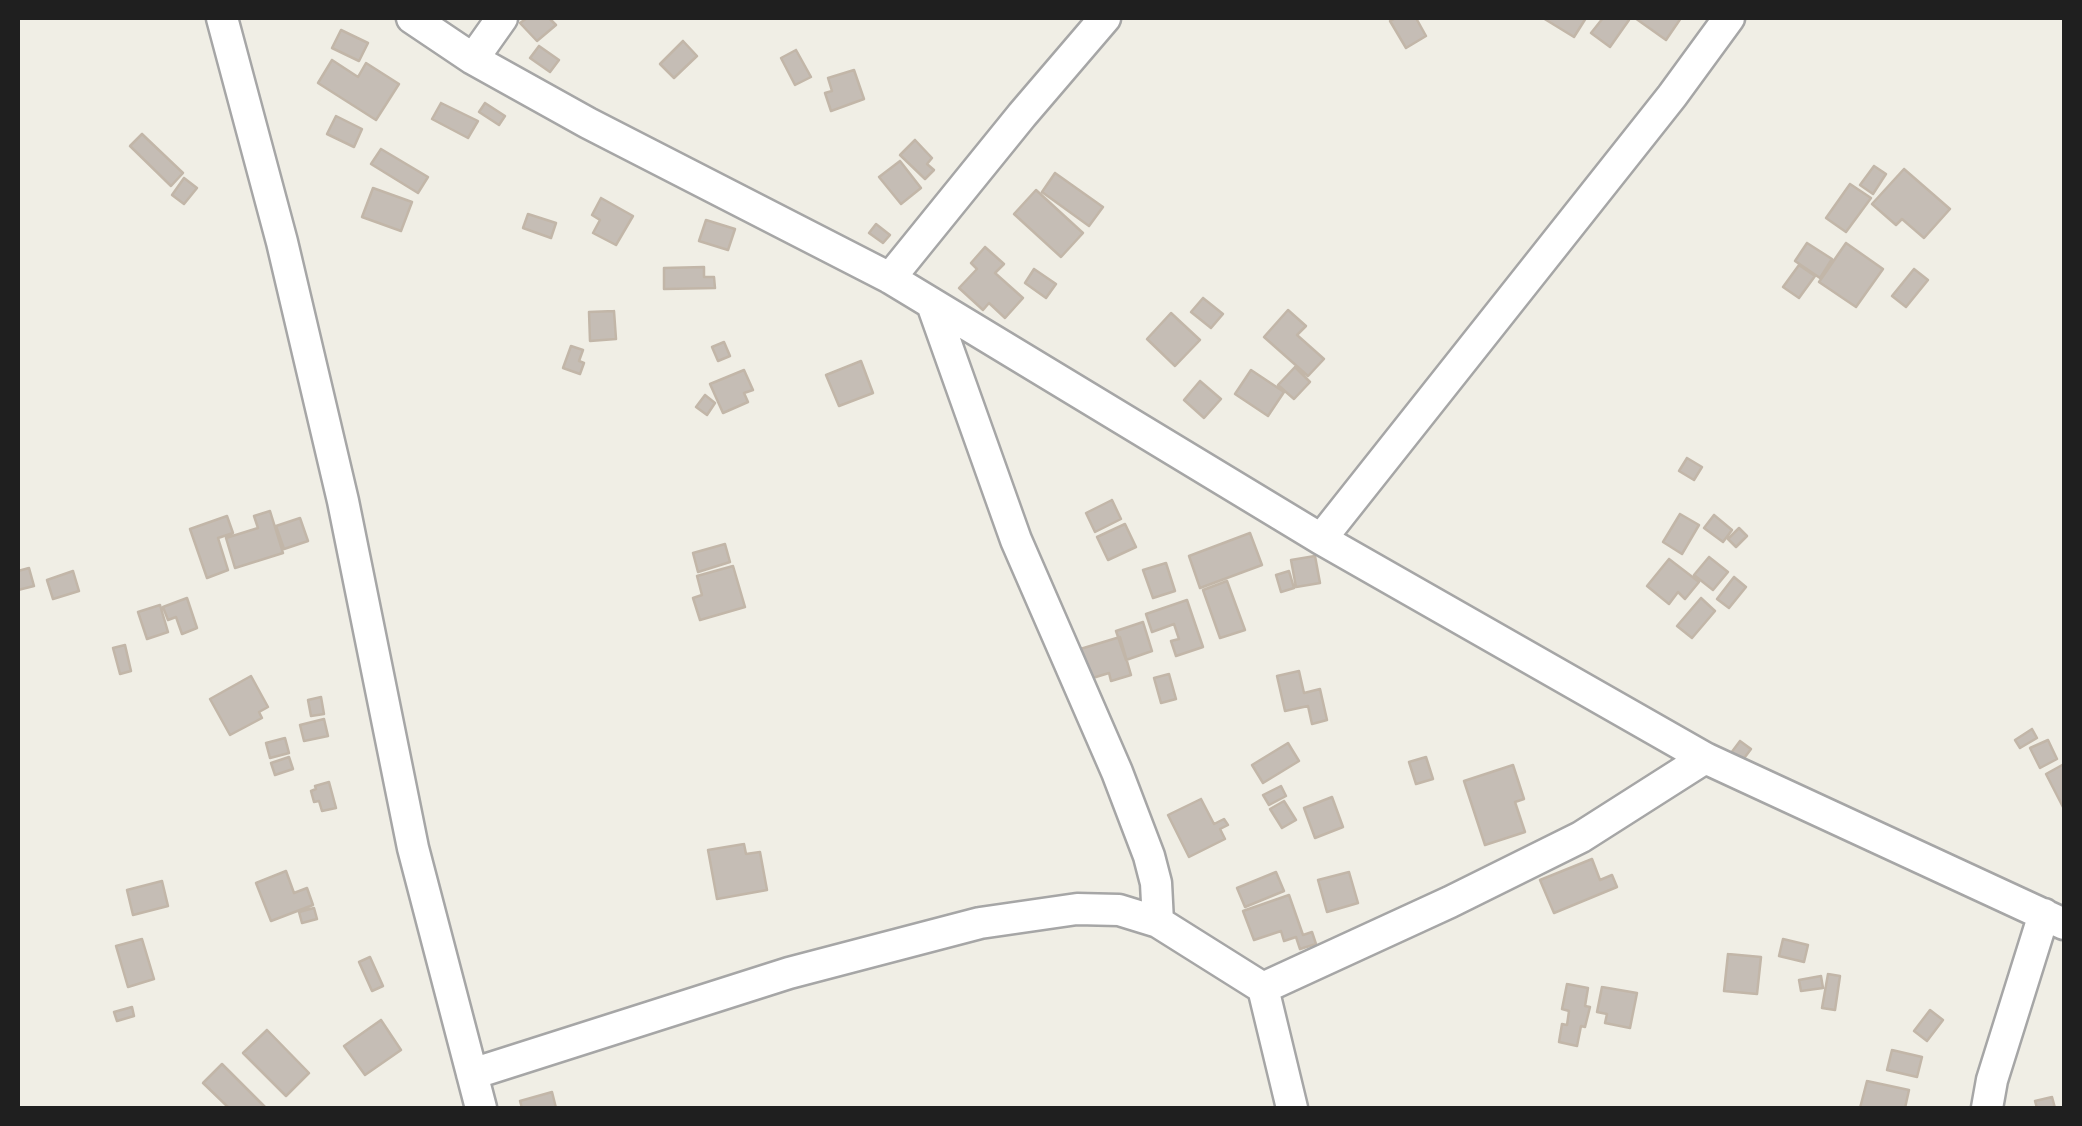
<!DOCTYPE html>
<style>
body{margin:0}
#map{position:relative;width:2082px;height:1126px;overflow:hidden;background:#f0eee5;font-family:Ubuntu,sans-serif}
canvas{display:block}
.frame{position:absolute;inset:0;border:20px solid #1f1f1f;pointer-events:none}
</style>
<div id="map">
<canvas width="2082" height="1126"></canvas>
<div class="frame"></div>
</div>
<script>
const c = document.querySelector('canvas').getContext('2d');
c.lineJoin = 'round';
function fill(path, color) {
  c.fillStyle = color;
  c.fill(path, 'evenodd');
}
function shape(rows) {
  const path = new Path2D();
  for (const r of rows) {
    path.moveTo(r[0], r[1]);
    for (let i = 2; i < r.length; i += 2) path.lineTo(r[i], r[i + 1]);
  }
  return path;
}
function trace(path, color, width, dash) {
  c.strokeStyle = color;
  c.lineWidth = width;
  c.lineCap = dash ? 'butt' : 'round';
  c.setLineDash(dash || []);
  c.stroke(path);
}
const building = shape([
 [527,18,549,18,556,25,537,41,520,23,527,18],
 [1396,18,1416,18,1426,36,1406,48,1390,21,1396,18],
 [1543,18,1586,18,1574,37,1543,18],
 [1603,18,1625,18,1629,20,1610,47,1591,33,1603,18],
 [1635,18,1681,18,1666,40,1635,18],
 [341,30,368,43,359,61,332,48,341,30],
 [683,41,697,56,674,78,660,64,683,41],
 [539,46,559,60,550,72,530,58,539,46],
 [796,50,811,77,795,85,781,58,796,50],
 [332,60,358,77,366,63,399,84,376,120,318,83,332,60],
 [854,70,864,99,831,111,825,93,832,91,828,78,854,70],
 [441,103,478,121,468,138,432,119,441,103],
 [485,103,505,116,499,125,479,112,485,103],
 [336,116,362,129,354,147,327,134,336,116],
 [142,134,183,173,171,186,130,146,142,134],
 [915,140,932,158,927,164,934,170,925,179,900,155,915,140],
 [381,149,428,177,418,193,371,164,381,149],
 [900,161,921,188,901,204,879,177,900,161],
 [1874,166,1886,174,1873,194,1860,185,1874,166],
 [1904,169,1950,209,1924,238,1902,219,1896,225,1872,204,1904,169],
 [1055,173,1103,207,1089,226,1042,192,1055,173],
 [184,178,197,188,184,204,172,195,184,178],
 [1850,184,1871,198,1846,232,1826,218,1850,184],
 [373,188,412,202,401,231,362,217,373,188],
 [1036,190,1083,233,1061,257,1014,214,1036,190],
 [601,198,633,216,616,245,593,233,600,220,592,215,601,198],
 [528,214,556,223,551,238,523,228,528,214],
 [706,220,735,229,728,250,699,241,706,220],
 [876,224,890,235,883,243,869,233,876,224],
 [1807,243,1832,259,1820,278,1795,261,1807,243],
 [1846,243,1883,269,1856,307,1819,282,1846,243],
 [985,247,1004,264,995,273,1023,298,1005,318,989,303,983,310,959,288,977,269,971,263,985,247],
 [1799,265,1815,276,1799,298,1783,287,1799,265],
 [704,267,704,277,714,277,715,288,664,289,664,268,704,267],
 [1034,269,1056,284,1046,298,1025,283,1034,269],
 [1914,269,1928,280,1906,307,1892,296,1914,269],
 [1203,298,1223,314,1211,328,1191,312,1203,298],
 [1288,310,1306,326,1297,335,1324,359,1308,376,1264,337,1288,310],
 [614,311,616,339,590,341,589,312,614,311],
 [1171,313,1200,340,1175,366,1147,339,1171,313],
 [724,342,730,356,718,361,712,347,724,342],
 [571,346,583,350,579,361,584,363,580,374,563,368,571,346],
 [861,361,873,393,839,406,826,375,861,361],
 [1295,367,1310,382,1294,399,1278,385,1295,367],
 [744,370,753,390,744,393,748,402,723,413,710,384,744,370],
 [1251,370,1284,392,1268,416,1235,394,1251,370],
 [1200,381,1221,399,1204,418,1184,400,1200,381],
 [705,395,715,403,707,415,696,407,705,395],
 [1687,458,1702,467,1694,480,1679,471,1687,458],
 [1112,500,1121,519,1095,532,1086,513,1112,500],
 [270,511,283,553,235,568,226,538,258,528,254,516,270,511],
 [1680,514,1699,525,1682,554,1663,542,1680,514],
 [1714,515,1732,530,1723,542,1704,528,1714,515],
 [227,516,233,533,218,538,228,570,207,578,190,529,227,516],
 [300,518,308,541,284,549,276,526,300,518],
 [1125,524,1136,547,1108,560,1097,537,1125,524],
 [1739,528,1747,536,1736,547,1728,539,1739,528],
 [1250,533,1262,565,1200,588,1189,556,1250,533],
 [725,544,730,562,698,572,693,553,725,544],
 [1315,556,1320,583,1296,587,1291,560,1315,556],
 [1709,557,1728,572,1713,590,1694,575,1709,557],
 [1669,559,1699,582,1685,599,1678,592,1669,604,1647,586,1669,559],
 [1166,563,1175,591,1153,598,1143,570,1166,563],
 [733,566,745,607,700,620,693,598,702,595,697,576,733,566],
 [29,568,34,586,18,590,18,571,29,568],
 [73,571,79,591,53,599,47,580,73,571],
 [1289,571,1294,588,1281,592,1276,575,1289,571],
 [1734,577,1746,587,1729,608,1717,599,1734,577],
 [1227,581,1245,630,1220,638,1203,590,1227,581],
 [187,598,197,628,182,634,176,617,168,620,163,607,187,598],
 [1701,598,1715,611,1692,638,1677,626,1701,598],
 [1187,600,1203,647,1176,656,1171,641,1179,639,1174,624,1152,632,1146,614,1187,600],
 [160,605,168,632,147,639,138,612,160,605],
 [1143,622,1152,651,1126,660,1116,631,1143,622],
 [1120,637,1131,675,1111,681,1109,673,1086,680,1077,650,1120,637],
 [125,645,131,671,120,674,113,648,125,645],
 [1299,671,1304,693,1320,689,1327,720,1312,724,1308,706,1285,711,1277,676,1299,671],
 [1169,674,1176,699,1161,703,1154,678,1169,674],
 [251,676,268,707,259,712,262,718,230,735,210,699,251,676],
 [321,697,324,714,311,716,308,700,321,697],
 [324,719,328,736,304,741,300,725,324,719],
 [2032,729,2037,738,2020,748,2015,740,2032,729],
 [285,738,289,753,270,758,266,743,285,738],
 [2048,740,2057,759,2040,768,2030,748,2048,740],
 [1740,741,1751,749,1742,761,1731,753,1740,741],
 [1288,743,1299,761,1263,783,1252,765,1288,743],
 [289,757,293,769,275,775,271,763,289,757],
 [1426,757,1433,779,1416,784,1409,762,1426,757],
 [2064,764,2064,809,2046,774,2064,764],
 [1513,765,1524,799,1515,802,1525,832,1485,845,1464,781,1513,765],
 [329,782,336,808,322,811,319,801,314,802,311,791,316,789,315,786,329,782],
 [1281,786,1286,796,1269,805,1263,795,1281,786],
 [1332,797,1343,827,1315,838,1304,808,1332,797],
 [1201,799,1214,824,1224,819,1228,825,1220,829,1225,839,1189,857,1168,815,1201,799],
 [1284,801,1296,820,1282,828,1270,809,1284,801],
 [744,844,746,854,760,852,767,890,717,899,708,850,744,844],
 [1592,859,1600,880,1612,875,1617,887,1554,913,1540,880,1592,859],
 [286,871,294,893,307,888,313,905,271,921,256,883,286,871],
 [1276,872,1284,891,1245,907,1237,888,1276,872],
 [1349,872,1358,903,1327,912,1318,880,1349,872],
 [162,881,168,906,133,915,127,890,162,881],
 [1289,895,1303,935,1312,932,1316,944,1300,949,1296,937,1284,941,1281,931,1254,940,1243,911,1289,895],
 [314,908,317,919,302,923,299,912,314,908],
 [142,939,154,979,128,987,116,946,142,939],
 [1783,939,1808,945,1804,962,1779,956,1783,939],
 [1728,954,1761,957,1757,994,1724,991,1728,954],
 [370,957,383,986,372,991,359,962,370,957],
 [1828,974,1840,976,1835,1010,1822,1008,1828,974],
 [1821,976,1823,988,1801,991,1799,980,1821,976],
 [1567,984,1588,988,1585,1006,1590,1007,1585,1027,1581,1026,1577,1046,1559,1042,1562,1024,1567,1025,1569,1011,1562,1009,1567,984],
 [1602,987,1637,993,1630,1028,1605,1023,1607,1014,1597,1012,1602,987],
 [132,1007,134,1016,117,1021,114,1012,132,1007],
 [1930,1010,1943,1020,1927,1041,1914,1031,1930,1010],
 [381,1020,401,1050,365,1075,344,1046,381,1020],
 [267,1030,309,1073,286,1096,243,1053,267,1030],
 [1892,1050,1922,1057,1917,1077,1887,1070,1892,1050],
 [222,1064,266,1108,229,1108,203,1083,222,1064],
 [1867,1081,1909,1090,1905,1108,1860,1108,1867,1081],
 [552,1092,556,1108,522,1108,520,1101,552,1092],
 [2052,1097,2055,1108,2037,1108,2035,1101,2052,1097]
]);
fill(building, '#c5bdb5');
trace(building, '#c2b6a8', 2.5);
const minor = shape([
 [222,18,282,242,343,501,413,848,481,1108],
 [412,18,473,59,588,123,890,278,1321,539,1705,758,2064,924],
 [473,59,502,18],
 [890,278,1022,115,1105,18],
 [932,304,1016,540,1117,772,1149,856,1156,883,1158,922],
 [1321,539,1672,96,1729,18],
 [1263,988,1450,902,1581,837,1705,758],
 [472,1074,789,973,980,923,1077,909,1119,910,1158,922,1263,988,1292,1108],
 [1987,1108,1992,1080,2044,914]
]);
trace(minor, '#a6a6a6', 35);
trace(minor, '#fff', 30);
</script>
